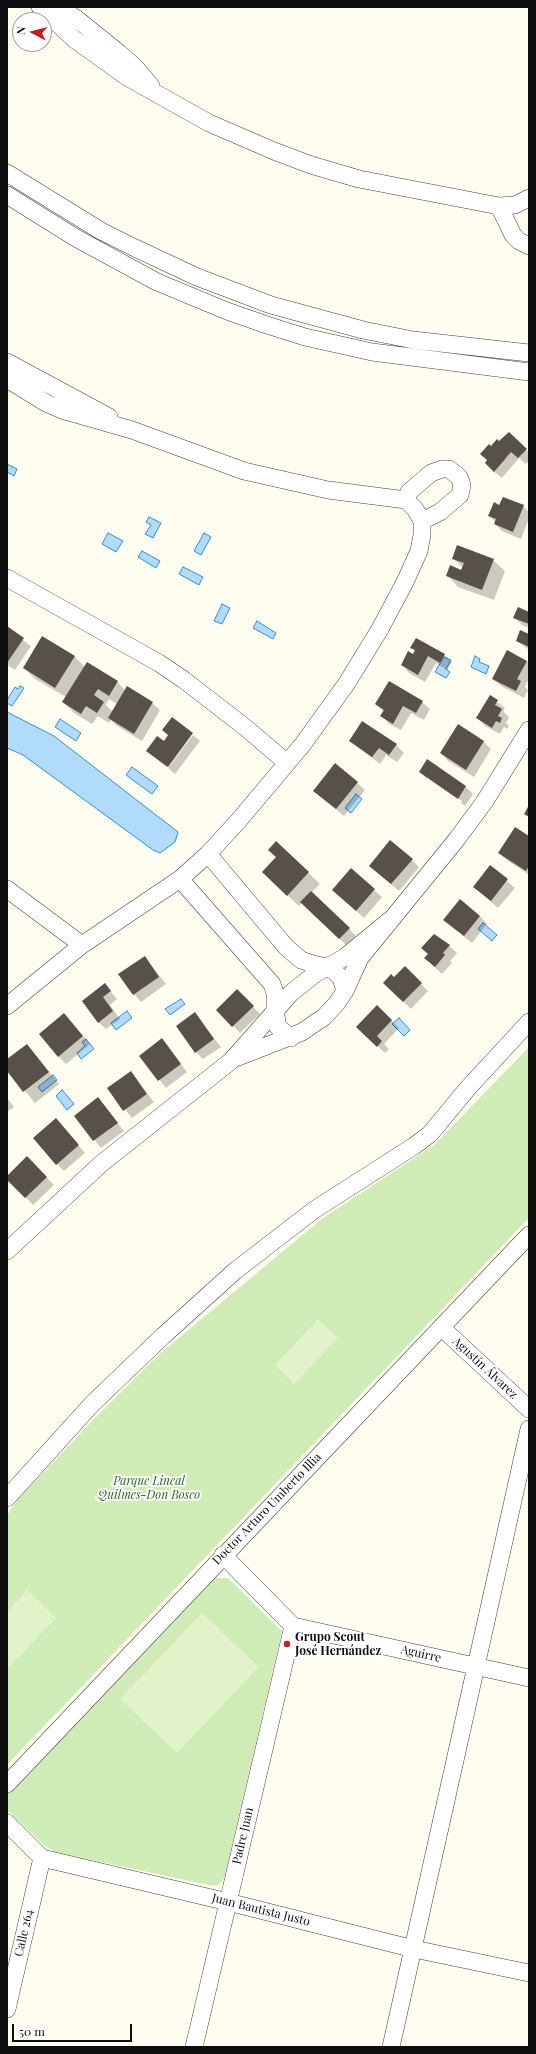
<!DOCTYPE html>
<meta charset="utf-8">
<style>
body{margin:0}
#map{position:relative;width:536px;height:2054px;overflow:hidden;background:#fffdef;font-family:"Playfair Display",serif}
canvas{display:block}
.frame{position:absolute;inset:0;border:8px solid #0e0e0e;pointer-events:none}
.north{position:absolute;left:12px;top:12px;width:40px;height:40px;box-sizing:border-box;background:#fff;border:1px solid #9f9f9f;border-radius:50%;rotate:277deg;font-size:11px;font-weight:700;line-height:16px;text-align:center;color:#0e0e0e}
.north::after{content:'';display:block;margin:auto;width:14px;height:18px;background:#c71d1e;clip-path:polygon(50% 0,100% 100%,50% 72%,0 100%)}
.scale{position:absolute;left:12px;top:2024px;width:120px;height:18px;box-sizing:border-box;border:2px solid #0e0e0e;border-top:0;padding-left:5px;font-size:12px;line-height:14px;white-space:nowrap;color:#0e0e0e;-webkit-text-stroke:3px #fff;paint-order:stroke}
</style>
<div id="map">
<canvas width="536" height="2054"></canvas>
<div class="frame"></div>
<div class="north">N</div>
<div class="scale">50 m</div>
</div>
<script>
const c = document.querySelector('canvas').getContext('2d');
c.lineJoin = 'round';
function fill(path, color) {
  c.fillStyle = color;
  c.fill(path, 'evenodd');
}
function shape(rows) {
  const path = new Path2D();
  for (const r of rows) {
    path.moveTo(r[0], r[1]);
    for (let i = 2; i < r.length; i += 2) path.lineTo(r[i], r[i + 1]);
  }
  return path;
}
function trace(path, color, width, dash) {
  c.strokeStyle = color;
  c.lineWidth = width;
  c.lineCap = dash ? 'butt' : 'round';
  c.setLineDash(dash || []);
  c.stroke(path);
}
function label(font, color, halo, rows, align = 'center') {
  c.font = font + ' "Playfair Display",serif';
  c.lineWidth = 4;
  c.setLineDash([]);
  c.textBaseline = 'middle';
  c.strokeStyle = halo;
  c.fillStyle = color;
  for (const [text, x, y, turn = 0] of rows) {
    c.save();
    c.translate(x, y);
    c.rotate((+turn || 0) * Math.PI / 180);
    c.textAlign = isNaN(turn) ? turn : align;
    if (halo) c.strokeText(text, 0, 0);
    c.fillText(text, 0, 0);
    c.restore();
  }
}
fill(shape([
 [529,1047,529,1218,7,1765,7,1515,20,1497,94,1419,157,1356,323,1218,434,1145],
 [214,1578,228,1578,282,1631,224,1879,218,1885,213,1886,55,1852,45,1846,7,1810,7,1791]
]), '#d0ecb6');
fill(shape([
 [318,1319,338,1338,294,1384,275,1365],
 [27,1590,56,1618,9,1667,7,1665,7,1612],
 [202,1613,259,1667,177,1753,120,1699]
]), '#e2f3c9');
const water = shape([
 [7,464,17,469,14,476,7,472,7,464],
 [149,517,161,523,153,538,145,534,151,525,146,522,149,517],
 [108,533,123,541,116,552,102,544,108,533],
 [204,533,211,537,201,555,194,551,204,533],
 [142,551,160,561,156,568,138,557,142,551],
 [183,567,203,577,199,585,179,574,183,567],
 [222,604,230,608,222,624,214,621,222,604],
 [257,621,276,633,273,639,253,628,257,621],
 [475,656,480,659,479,662,489,666,486,674,471,667,475,656],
 [444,657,451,660,446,669,450,672,446,678,435,672,444,657],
 [20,686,24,688,12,706,7,703,7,700,15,687,18,689,20,686],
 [7,712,54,736,178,832,175,842,160,853,153,850,23,755,7,748,7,712],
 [60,719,81,733,76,741,55,727,60,719],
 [132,767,158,786,152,794,126,775,132,767],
 [356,794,362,799,351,813,345,808,356,794],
 [483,923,497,935,492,941,478,929,483,923],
 [181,999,185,1004,170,1015,165,1009,181,999],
 [127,1011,132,1018,116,1030,111,1023,127,1011],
 [399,1018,410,1030,404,1036,392,1024,399,1018],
 [86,1039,94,1049,81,1059,77,1053,85,1046,82,1042,86,1039],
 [53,1075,57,1080,42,1092,38,1087,53,1075],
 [62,1090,74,1104,67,1110,56,1096,62,1090]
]);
fill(water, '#b1dbfa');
trace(water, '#338dd5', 1);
fill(shape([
 [509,434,529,453,529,461,526,464,519,458,502,478,493,471,488,460,492,447],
 [500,506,523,506,529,512,529,518,521,539,502,531,495,524,495,522,490,516],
 [453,558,493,560,505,571,494,600,458,587,447,575,462,571,463,568],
 [529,613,529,628,522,625,514,617],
 [7,628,31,646,15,670,7,665],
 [529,635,529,650,517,641],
 [411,647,444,655,452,662,447,670,436,663,425,682,409,673,402,665,414,656,416,652],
 [74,656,85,667,117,682,126,691,152,703,160,710,142,741,117,726,111,720,109,723,98,716,92,724,74,713,63,702,66,697,35,679,24,668],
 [109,699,117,704,113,712,106,705],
 [527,661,529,664,529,678,525,687,528,690,524,698,501,686,493,679],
 [490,697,505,708,503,711,509,717,506,723,509,726,507,729,504,727,500,734,485,726,478,718],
 [422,702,430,709,424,720,411,713,401,730,389,724,382,716,384,712,376,704],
 [459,725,484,742,491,749,474,777,448,761,441,753],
 [192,733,166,767,147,751,164,742],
 [193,735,200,741,175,774,168,768],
 [350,741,396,745,404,753,397,762,386,755,380,764],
 [427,760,466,787,473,794,465,806,427,779,461,803,462,801,427,776,427,779,420,772],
 [357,783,365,790,344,816,314,791],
 [529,837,529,875,507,860,499,853],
 [276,842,320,884,312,892,356,936,347,946,303,902,299,906,274,883,277,858],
 [412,860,419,867,399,891,378,873],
 [490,867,515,888,498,908,474,887],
 [333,890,374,890,382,897,364,918],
 [480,916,487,924,472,943,452,927],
 [443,940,457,953,450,961,452,963,442,974,425,958],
 [145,957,166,984,141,1002,134,994],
 [405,968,428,991,411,1009,384,983,394,978],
 [105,985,117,999,110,1005,120,1019,106,1029,98,1022],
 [237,990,260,1014,240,1033,218,1010],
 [377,1006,399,1028,384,1044,389,1049,385,1053,358,1027],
 [64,1014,90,1044,66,1064,58,1056],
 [195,1014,221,1047,203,1059,196,1052],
 [162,1040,187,1072,166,1088,141,1056],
 [27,1045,59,1084,35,1103,7,1069,7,1061],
 [130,1072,154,1102,132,1118,108,1088],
 [7,1098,14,1107,7,1112],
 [98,1099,124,1131,101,1148,75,1116],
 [63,1127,85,1153,64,1171,57,1164],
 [27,1158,54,1185,33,1205,7,1178]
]), '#0003');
fill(shape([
 [509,432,527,449,518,458,511,452,494,472,485,463,487,460,480,454,489,444,491,446,497,439,499,441],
 [503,497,524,505,513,532,494,524,496,519,488,516,494,502,499,505],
 [457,545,494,559,482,590,446,576,450,565,461,570,464,563,452,559],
 [518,607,529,612,529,624,513,618],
 [7,626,24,638,7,663],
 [520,630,529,634,529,647,516,641],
 [42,636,75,656,55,688,23,668],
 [416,638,445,654,440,663,428,656,418,675,401,665,408,651,413,654,415,650,410,648],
 [507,650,527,661,517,679,521,681,516,691,492,679],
 [87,662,118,681,109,696,98,689,94,695,104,702,97,713,86,706,81,714,62,702],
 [389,681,423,701,416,713,403,706,393,724,380,716,384,710,375,704],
 [127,686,153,702,134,734,108,718],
 [490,695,498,700,495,705,502,709,498,716,502,718,500,723,496,721,492,728,476,718],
 [172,717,193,733,168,767,146,751,157,736,164,741,168,735,162,730],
 [362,721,397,744,389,755,379,748,372,757,349,741],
 [458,724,484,741,466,770,440,753],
 [427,759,466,786,458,799,419,772],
 [335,763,358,782,336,809,313,791],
 [529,805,529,817,524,814],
 [515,827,529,836,529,866,526,871,498,853],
 [390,840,413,859,391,884,369,866],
 [276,841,309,872,287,896,262,872,276,857,268,850],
 [490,865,508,879,491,901,473,887],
 [351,868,375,889,356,911,332,890],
 [311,891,350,928,339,939,300,902],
 [460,899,480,916,464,936,443,920],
 [434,934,450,945,443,953,445,955,435,967,424,958,428,954,421,948],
 [145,956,159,977,133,995,118,974],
 [405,966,422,983,403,1002,383,983,391,974,394,977],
 [105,983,111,991,103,997,113,1011,98,1023,82,1001],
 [237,989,254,1006,232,1027,216,1010],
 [377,1005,392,1020,377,1036,382,1041,377,1047,356,1027],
 [195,1012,214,1039,195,1053,176,1026],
 [64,1013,83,1036,58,1057,39,1034],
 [162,1038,181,1064,158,1081,139,1056],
 [27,1044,49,1072,23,1092,7,1071,7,1059],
 [131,1071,147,1094,123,1111,107,1088],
 [98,1097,118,1123,93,1141,74,1116],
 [56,1118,79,1145,56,1165,33,1138],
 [27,1156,47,1177,25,1198,7,1180,7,1176]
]), '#58504a');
const street = shape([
 [40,7,74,39,127,77,209,123,274,151,311,165,359,179,499,206,515,205,529,198],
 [59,7,77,19,119,53,135,67,151,86],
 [7,173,101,231,133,247,197,277,271,305,363,330,413,340,529,353],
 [7,195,76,238,157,282,227,311,267,325,305,337,372,352,529,372],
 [499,206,513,235,519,241,529,246],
 [7,362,109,417],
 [7,379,46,403,62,410,132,430,244,471,328,490,406,500,415,509,422,521,422,535,419,551,405,582,380,629,347,683,303,744,240,819,208,854,180,879,82,945,7,1006],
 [406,500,409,492,431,473,442,469,449,469,459,477,462,485,460,495,440,512,422,521],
 [7,578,159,663,184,680,246,728,287,763],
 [208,854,286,947,301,960,313,964,327,967,334,971,341,978,345,991],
 [180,879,272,984,275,993,275,1010,278,1027,291,1038],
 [7,889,82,945],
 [238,1057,302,1032,324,1017,337,1003,345,991,360,958,457,839,485,801,529,730],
 [7,1251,102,1163,231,1061,291,993,315,974,345,957,390,920],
 [441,1327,529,1409],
 [7,1498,92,1404,163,1336,235,1271,314,1210,414,1146,430,1134,468,1088,529,1022],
 [223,1555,293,1626,529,1678],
 [7,1784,529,1235],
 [7,1823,42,1858,228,1902,414,1949,529,1973],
 [7,2009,42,1858],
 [194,2047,293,1626],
 [391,2047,529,1429]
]);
trace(street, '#414141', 18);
trace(street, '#fff', 17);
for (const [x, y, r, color] of [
 [287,1644,4,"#c71d1e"]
]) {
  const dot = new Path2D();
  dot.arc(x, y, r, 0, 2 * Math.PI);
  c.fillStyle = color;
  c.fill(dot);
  trace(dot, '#fff', 1.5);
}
label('12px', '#0e0e0e', '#fff', [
 ["Agustín Álvarez",485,1368,43],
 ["Doctor Arturo Umberto Illia",267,1509,-46],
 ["Aguirre",421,1654,13],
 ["Padre Juan",243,1836,-77],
 ["Juan Bautista Justo",261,1910,14],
 ["Calle 264",24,1933,-77]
]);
label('italic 12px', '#276a1a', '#fff', [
 ["Parque Lineal",149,1481],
 ["Quilmes-Don Bosco",149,1495]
]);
label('bold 12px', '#0e0e0e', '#fff', [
 ["Grupo Scout",295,1637],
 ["José Hernández",295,1651]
], 'left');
</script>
